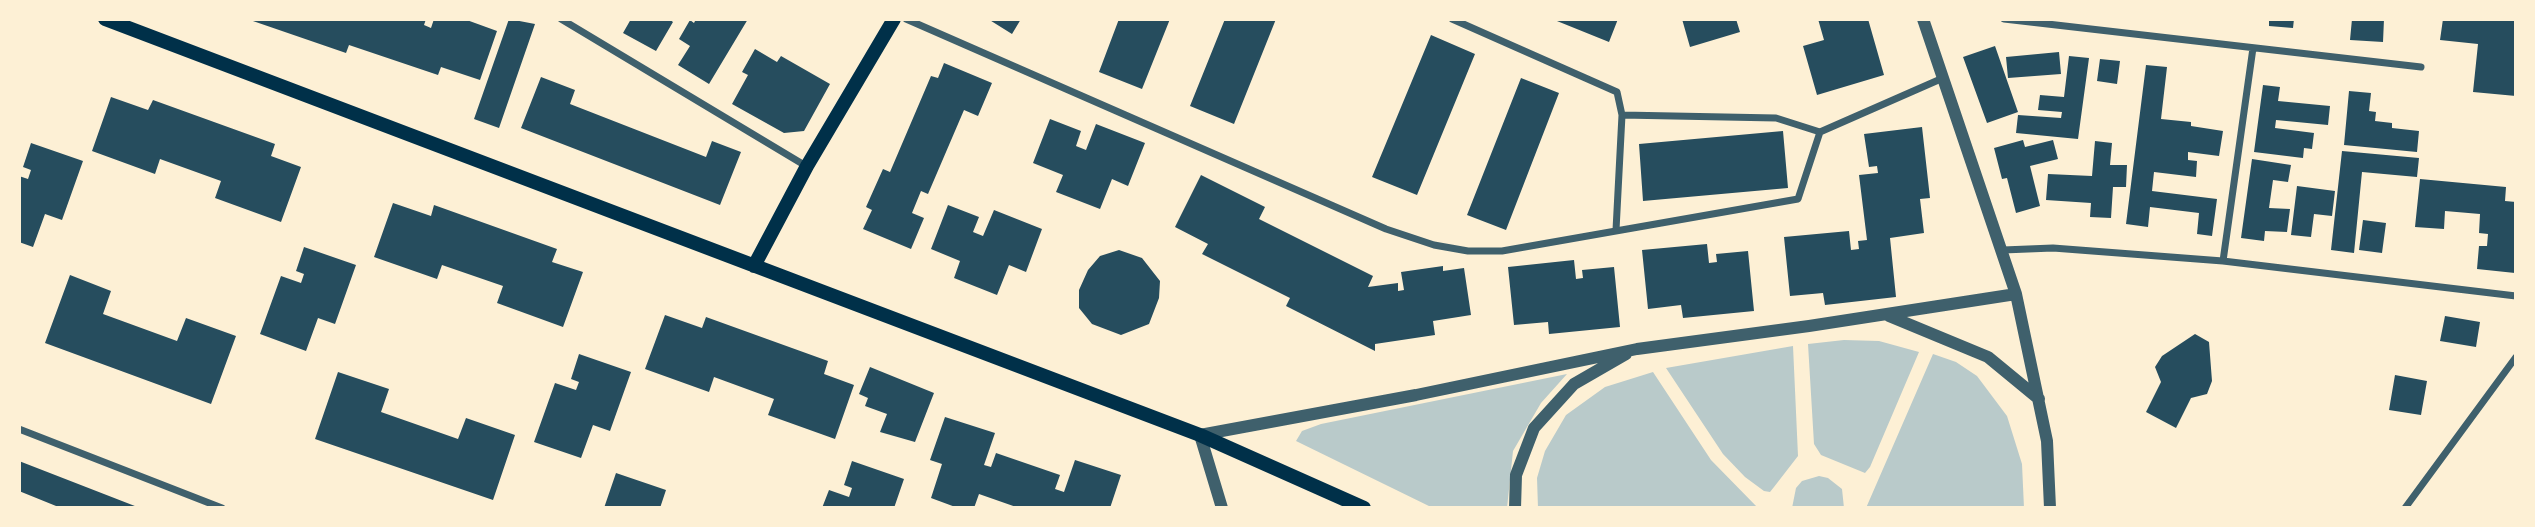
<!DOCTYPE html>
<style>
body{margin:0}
#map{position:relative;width:2535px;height:527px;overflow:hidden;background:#fdf0d5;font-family:Poppins,sans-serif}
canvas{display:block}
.frame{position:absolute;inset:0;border:21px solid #fdf0d5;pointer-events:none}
</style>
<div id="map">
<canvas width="2535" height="527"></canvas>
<div class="frame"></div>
</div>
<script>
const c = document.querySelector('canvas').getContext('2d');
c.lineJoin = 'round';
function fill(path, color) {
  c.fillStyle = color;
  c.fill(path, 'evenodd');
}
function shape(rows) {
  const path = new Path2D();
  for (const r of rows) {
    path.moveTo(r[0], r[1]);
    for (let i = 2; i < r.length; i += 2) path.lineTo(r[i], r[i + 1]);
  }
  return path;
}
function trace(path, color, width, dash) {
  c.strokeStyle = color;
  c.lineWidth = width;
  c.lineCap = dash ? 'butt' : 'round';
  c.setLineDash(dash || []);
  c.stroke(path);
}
fill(shape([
 [1844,340,1879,341,1919,352,1870,467,1865,473,1821,455,1814,444,1808,344],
 [1793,346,1798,456,1774,487,1770,492,1764,491,1745,477,1723,454,1666,368],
 [1933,354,1956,362,1977,376,2007,416,2022,464,2024,508,1866,508],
 [1653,372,1711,460,1758,508,1538,508,1537,478,1545,451,1566,415,1605,387],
 [1567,374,1541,403,1513,451,1507,508,1433,508,1296,441,1302,431,1321,424],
 [1819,476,1828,478,1842,489,1844,508,1792,508,1796,488,1802,481]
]), '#b9caca');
fill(shape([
 [426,19,424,25,431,28,434,19,464,19,497,31,480,80,441,67,438,75,349,45,346,53,250,20],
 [509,19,535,24,499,128,474,119],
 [631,19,669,19,673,22,656,51,623,33],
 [696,19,748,19,709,84,678,65,690,46,679,39,690,20,694,23],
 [988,19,1021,19,1012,34],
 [1119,19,1170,19,1142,89,1099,72],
 [1225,19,1276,19,1234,124,1190,106],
 [1552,19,1618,19,1609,42],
 [1682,19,1736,19,1740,32,1690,47],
 [1818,19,1868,19,1884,75,1817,95,1803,46,1824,40],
 [2269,19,2294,19,2293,28,2269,26],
 [2352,19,2384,19,2383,42,2350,40],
 [2443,19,2515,19,2516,96,2473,92,2478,44,2440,40],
 [1431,35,1475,54,1417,195,1372,177],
 [1995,46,2018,112,1987,123,1963,57],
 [755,49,777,62,781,56,830,84,804,131,784,133,732,104,748,75,742,72],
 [2059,52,2061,74,2008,78,2006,57],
 [2069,56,2089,58,2078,139,2016,133,2018,115,2061,118,2062,112,2038,110,2040,95,2064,97],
 [2100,59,2120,61,2117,84,2097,81],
 [944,63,992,83,978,116,964,110,928,194,921,191,912,213,924,218,911,249,863,229,872,210,866,207,883,169,890,172,931,76,938,78],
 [2146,65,2167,67,2161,119,2191,122,2191,126,2223,131,2219,156,2188,152,2188,160,2197,161,2196,177,2154,172,2152,191,2217,199,2212,236,2197,234,2199,213,2150,207,2148,227,2126,224],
 [541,77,575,90,570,104,706,157,712,141,741,152,720,205,521,128],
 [1521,78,1559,93,1506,230,1467,215],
 [2263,85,2280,87,2278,101,2330,106,2328,125,2276,120,2275,128,2314,133,2312,149,2304,148,2303,158,2254,152],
 [2349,91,2371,93,2369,111,2376,112,2375,121,2392,123,2392,128,2419,131,2417,152,2344,145],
 [111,97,148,110,153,100,275,144,271,156,301,167,281,222,215,198,221,181,160,159,155,174,92,151],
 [1050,119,1081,131,1076,146,1086,150,1096,124,1145,143,1128,186,1112,179,1100,209,1056,192,1063,175,1033,163],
 [1922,127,1930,198,1920,199,1924,233,1890,238,1896,297,1825,305,1823,293,1790,296,1784,237,1849,231,1851,250,1859,249,1858,241,1867,240,1859,175,1878,173,1877,166,1869,167,1864,134],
 [1783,131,1788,188,1643,201,1639,144],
 [2023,140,2025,147,2053,140,2058,159,2030,166,2040,206,2016,213,2007,178,2002,179,1994,148],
 [2095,141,2112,143,2110,165,2127,165,2126,187,2113,187,2111,218,2090,217,2091,203,2046,200,2048,174,2092,176],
 [31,143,83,161,62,220,45,214,33,247,19,242,19,176,28,179,31,170,23,167],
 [2342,151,2419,158,2417,177,2362,172,2354,253,2331,250],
 [2252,159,2291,165,2288,182,2273,180,2269,208,2290,209,2287,232,2265,231,2264,241,2241,238],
 [1201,175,1265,207,1259,219,1373,276,1368,287,1398,283,1398,291,1404,290,1401,272,1443,266,1443,271,1464,268,1471,315,1433,321,1435,335,1375,344,1375,351,1286,306,1290,298,1202,254,1208,244,1175,227],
 [2420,179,2506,187,2505,201,2516,202,2515,273,2477,269,2479,246,2487,246,2488,234,2479,233,2480,214,2445,211,2444,229,2415,227],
 [2297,186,2335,191,2332,216,2314,214,2311,237,2291,235],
 [393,203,431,216,434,205,557,249,552,262,583,272,563,327,497,303,503,286,442,265,437,279,374,257],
 [948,205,979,217,973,232,983,236,994,210,1042,229,1026,272,1009,265,997,295,954,278,960,261,931,249],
 [2363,220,2386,223,2382,253,2359,250],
 [1707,244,1709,263,1717,262,1716,254,1748,251,1754,311,1683,318,1681,305,1648,309,1642,250],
 [304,247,356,265,335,324,318,318,306,351,260,334,281,276,301,283,304,274,296,271],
 [1119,250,1142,258,1160,281,1159,298,1149,324,1121,335,1092,324,1079,308,1079,290,1088,270,1100,256],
 [1574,260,1576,279,1583,278,1582,270,1614,267,1620,327,1549,334,1548,322,1514,325,1508,267],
 [70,275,111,291,103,314,177,341,186,318,236,336,211,404,45,343],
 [665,315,702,328,706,317,828,361,824,374,854,385,835,439,768,415,774,399,714,377,709,392,645,369],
 [2445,316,2480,322,2476,347,2440,341],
 [2195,334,2209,342,2212,381,2207,394,2191,398,2176,428,2146,412,2161,382,2155,367,2162,356],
 [579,354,631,372,610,431,593,425,581,458,534,442,555,383,576,390,579,382,571,379],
 [870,367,934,393,915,442,880,432,887,414,865,406,868,398,859,394],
 [338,372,389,389,381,412,458,439,466,418,515,435,493,500,315,439],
 [2395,375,2427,381,2421,415,2389,410],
 [945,417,995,433,984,465,991,467,996,453,1060,475,1055,489,1064,492,1075,460,1121,475,1110,508,1019,508,979,494,974,508,958,508,931,498,942,464,930,460],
 [19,461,140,508,61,508,19,491],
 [852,461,904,479,894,508,822,508,829,490,849,497,852,488,844,485],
 [616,473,666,490,660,508,604,508]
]), '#264d5e');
trace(shape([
 [561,19,806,166],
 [906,19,1386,229,1434,245,1468,251,1502,251,1798,199,1820,132,1943,78],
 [1452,19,1617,92,1622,115,1776,118,1820,132],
 [2004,19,2421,67],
 [1616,230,1622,115],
 [2003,250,2053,248,2223,261,2516,296],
 [2223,261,2253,48],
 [19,429,222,508],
 [2405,508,2516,357]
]), '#3f606c', 7);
trace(shape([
 [1923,19,2016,294,2047,441,2050,508],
 [1889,316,1988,357,2039,399],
 [1222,508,1200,435,1416,395,1637,349,1809,326,2016,294],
 [1515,508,1516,475,1534,428,1574,384,1626,354]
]), '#3f606c', 12);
trace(shape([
 [105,19,1200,435,1364,508],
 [754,266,807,166,894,19]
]), '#003049', 14);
</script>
